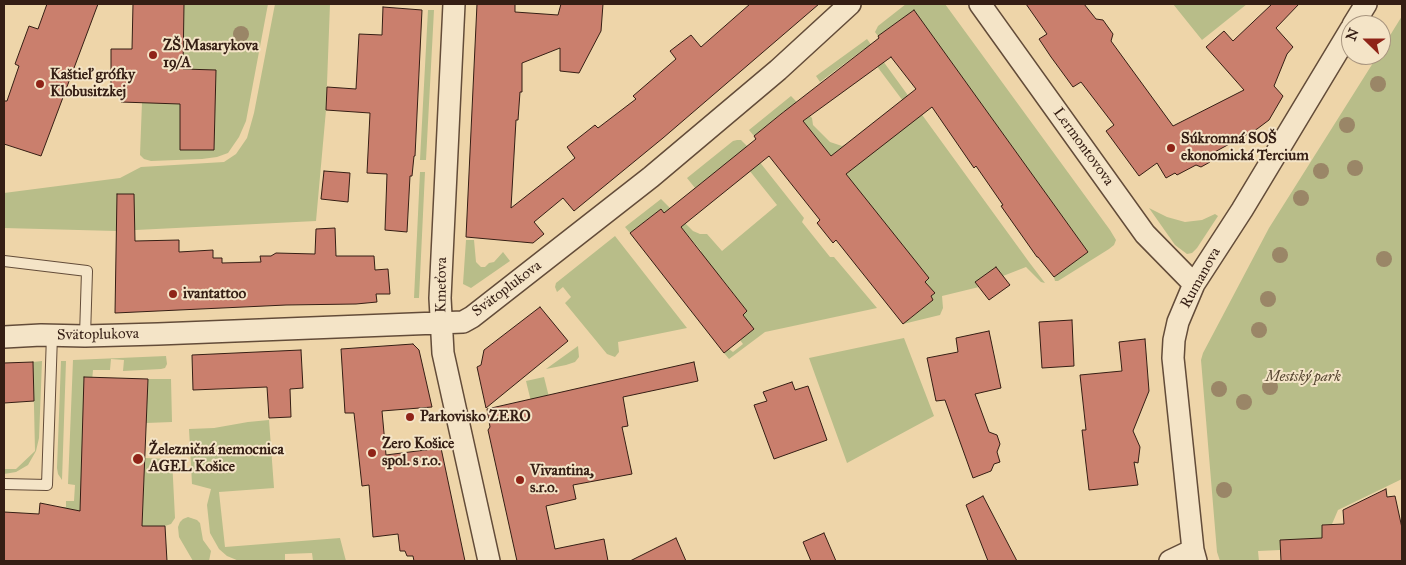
<!DOCTYPE html>
<meta charset="utf-8">
<style>
body{margin:0}
#map{position:relative;width:1406px;height:565px;overflow:hidden;background:#eed5a9;font-family:"IM FELL Great Primer",serif}
canvas{display:block}
.frame{position:absolute;inset:0;border:5px solid #351e14;pointer-events:none}
.north{position:absolute;left:1341px;top:15px;width:50px;height:50px;box-sizing:border-box;background:#f4e4c7;border:1px solid #a8957f;border-radius:50%;rotate:292deg;font-size:14px;font-weight:700;line-height:20px;text-align:center;color:#351e14}
.north::after{content:'';display:block;margin:auto;width:18px;height:22px;background:#8f2418;clip-path:polygon(50% 0,100% 100%,50% 72%,0 100%)}
</style>
<div id="map">
<canvas width="1406" height="565"></canvas>
<div class="frame"></div>
<div class="north">N</div>
</div>
<script>
const c = document.querySelector('canvas').getContext('2d');
c.lineJoin = 'round';
function fill(path, color) {
  c.fillStyle = color;
  c.fill(path, 'evenodd');
}
function shape(rows) {
  const path = new Path2D();
  for (const r of rows) {
    path.moveTo(r[0], r[1]);
    for (let i = 2; i < r.length; i += 2) path.lineTo(r[i], r[i + 1]);
  }
  return path;
}
function trace(path, color, width, dash) {
  c.strokeStyle = color;
  c.lineWidth = width;
  c.lineCap = dash ? 'butt' : 'round';
  c.setLineDash(dash || []);
  c.stroke(path);
}
function label(font, color, halo, rows, align = 'center') {
  c.font = font + ' "IM FELL Great Primer",serif';
  c.lineWidth = 4;
  c.setLineDash([]);
  c.textBaseline = 'middle';
  c.strokeStyle = halo;
  c.fillStyle = color;
  for (const [text, x, y, turn = 0] of rows) {
    c.save();
    c.translate(x, y);
    c.rotate((+turn || 0) * Math.PI / 180);
    c.textAlign = isNaN(turn) ? turn : align;
    if (halo) c.strokeText(text, 0, 0);
    c.fillText(text, 0, 0);
    c.restore();
  }
}
fill(shape([
 [184,4,268,4,246,121,239,137,228,153,217,157,202,159,151,161,144,159,140,155,142,102,180,104,180,149,214,150,216,70,183,69],
 [275,4,330,4,326,110,316,221,116,231,4,228,4,193,120,178,141,167,224,162,236,154,247,138,254,113],
 [906,4,945,4,1110,230,1116,240,1114,245,1109,249,1058,281,1055,281,1054,277,1088,252,914,10,878,36,875,32,878,26],
 [1173,4,1247,4,1202,40],
 [428,10,434,10,426,160,420,160],
 [1402,16,1402,479,1338,510,1332,524,1322,525,1322,538,1280,540,1280,550,1258,551,1259,561,1220,561,1217,552,1201,360,1203,353,1269,228,1378,55,1381,55,1381,50],
 [867,39,1029,262,1045,283,1041,282,1026,267,1003,276,996,267,976,282,979,287,942,296,943,308,940,315,903,324,933,300,931,296,934,293,925,282,929,278,803,121,787,115,784,111,754,136,749,130,791,96,812,118,813,125,830,142,842,146,848,143,903,101,864,49,820,82,816,76],
 [737,140,741,140,747,146,804,218,802,222,830,257,834,257,877,308,765,332,729,359,724,353,729,349,733,352,743,344,740,340,754,329,743,315,747,311,724,281,697,255,701,251,677,222,673,224,661,209,630,233,625,227,661,199,693,231,700,234,707,234,722,251,777,205,737,155,695,188,687,178,733,141],
 [420,172,425,172,419,298,414,298],
 [1149,208,1167,217,1185,222,1202,220,1215,214,1218,216,1197,248,1192,253,1187,254,1175,245],
 [615,236,687,328,618,342,619,352,615,357,607,354,565,303,571,297,563,287,557,292,555,287,556,283],
 [466,240,474,240,476,262,481,267,485,267,489,263,494,262,503,252,510,261,471,288,463,284],
 [904,338,934,416,847,463,809,358],
 [578,346,579,357,575,362,566,365,546,369],
 [166,356,167,364,165,368,161,369,123,371,124,360,111,359,110,370,93,370,80,514,51,507,66,507,66,501,74,501,75,485,68,484,73,360],
 [42,361,39,438,36,451,28,465,16,472,4,474,4,469,16,469,35,451,33,362],
 [61,361,66,361,62,480,58,474,57,468],
 [544,377,553,413,535,418,526,381],
 [148,379,171,379,172,422,146,423],
 [269,420,274,488,219,492,225,547,340,538,346,561,313,561,312,553,285,554,285,561,239,561,227,556,219,549,210,533,207,505,211,489,192,484,189,429,214,428,248,422],
 [145,458,172,459,175,518,171,524,165,526,142,526],
 [188,517,197,520,200,523,203,540,211,551,209,561,193,561,179,537,178,527,180,522,183,519]
]), '#b8bd89');
const building = shape([
 [47,4,98,4,41,156,4,144,4,101,7,101,19,66,15,64,29,26,38,29,47,4],
 [133,4,184,4,183,69,216,70,214,150,180,150,180,104,121,102,121,91,111,91,111,49,132,49,133,4],
 [477,4,515,4,515,12,558,15,561,4,603,4,601,31,579,73,560,71,560,48,522,63,522,92,520,92,518,120,516,120,511,208,575,158,567,147,595,125,598,128,636,99,633,96,676,59,670,51,691,35,701,47,750,4,819,4,663,138,574,211,563,198,534,222,544,234,533,243,466,237,477,4],
 [1026,4,1084,4,1096,19,1103,20,1113,34,1111,41,1173,126,1244,90,1206,47,1224,31,1233,41,1272,4,1299,4,1276,28,1293,47,1287,54,1274,86,1283,96,1269,120,1257,129,1211,154,1210,162,1201,167,1196,165,1177,175,1175,173,1166,178,1157,163,1139,176,1106,131,1114,125,1081,82,1073,87,1051,57,1039,39,1047,34,1026,4],
 [383,7,422,10,415,156,414,156,412,176,410,176,407,232,385,230,387,174,367,173,370,113,326,110,327,87,356,89,359,34,382,35,383,7],
 [914,10,1088,252,1054,277,1038,257,1037,257,1001,206,1003,205,976,166,974,168,932,107,846,174,929,278,925,282,935,293,931,296,933,300,903,324,836,240,833,243,817,223,820,220,769,156,681,227,747,311,743,315,754,329,724,353,630,233,661,209,664,213,699,185,756,139,754,136,781,114,879,38,878,36,914,10],
 [891,57,916,89,831,156,803,121,891,57],
 [324,171,350,173,348,202,321,199,324,171],
 [117,194,134,194,135,241,179,240,179,252,213,250,213,258,222,258,222,263,261,262,260,256,271,256,276,253,315,254,316,229,335,228,336,256,374,256,375,270,388,269,390,294,376,294,377,302,356,304,286,305,115,313,117,194],
 [996,267,1010,285,989,300,975,282,996,267],
 [540,307,568,341,486,408,477,367,481,365,484,350,540,307],
 [1072,320,1074,366,1042,368,1039,322,1072,320],
 [989,331,1001,388,975,394,989,432,997,435,1000,444,997,452,1000,462,994,464,991,471,973,478,945,400,936,401,927,358,958,352,956,338,989,331],
 [1145,339,1149,391,1133,431,1140,447,1138,463,1134,462,1138,485,1089,490,1082,430,1086,430,1080,375,1122,371,1119,342,1145,339],
 [413,344,419,350,432,407,382,411,386,455,441,448,465,561,414,561,413,556,407,556,405,551,400,551,398,534,373,537,369,485,362,486,354,413,345,413,341,349,413,344],
 [301,350,303,388,290,389,291,417,269,418,267,387,193,390,192,355,301,350],
 [33,362,34,401,4,403,4,363,33,362],
 [694,362,698,381,623,397,628,426,622,427,632,474,573,485,576,499,546,506,555,549,604,539,608,561,517,561,488,430,490,427,487,409,694,362],
 [84,377,148,379,142,526,165,526,167,561,4,561,4,512,39,514,40,503,80,511,84,377],
 [792,382,795,390,808,386,827,440,774,459,754,405,767,401,763,392,792,382],
 [1386,489,1387,497,1395,496,1402,528,1402,561,1281,561,1280,540,1322,538,1322,525,1344,524,1343,510,1386,489],
 [983,496,1017,561,988,561,966,505,983,496],
 [824,533,836,561,811,561,803,542,824,533],
 [676,538,686,561,630,561,676,538]
]);
fill(building, '#ca7f6d');
trace(building, '#351e14', 1);
const lane = shape([
 [4,261,87,271,85,336],
 [4,484,47,485,52,335]
]);
const street = shape([
 [454,4,440,298,443,353,489,561],
 [980,4,1145,234,1194,284],
 [1353,25,1366,4],
 [4,337,41,335,85,336,158,334,463,322,472,317,651,177,778,70,850,4],
 [1170,561,1193,550],
 [1196,561,1193,550,1173,358,1174,340,1178,322,1194,284,1242,210,1351,29]
]);
trace(lane, '#634c39', 12);
trace(street, '#634c39', 24);
trace(lane, '#f4e4c7', 10);
trace(street, '#f4e4c7', 21);
c.fillStyle = '#9a8667';
for (const [x, y] of [
 [241,34],
 [1378,84],
 [1347,125],
 [1355,168],
 [1321,171],
 [1301,198],
 [1280,255],
 [1384,259],
 [1268,299],
 [1259,330],
 [1270,387],
 [1219,389],
 [1244,402],
 [1224,490]
]) {
  c.beginPath();
  c.arc(x, y, 8, 0, 2 * Math.PI);
  c.fill();
}
for (const [x, y, r, color] of [
 [153,55,5,"#8f2418"],
 [40,84,5,"#8f2418"],
 [1171,148,5,"#8f2418"],
 [173,294,5,"#8f2418"],
 [410,417,5,"#8f2418"],
 [372,453,5,"#8f2418"],
 [138,459,6,"#8f2418"],
 [520,480,5,"#8f2418"]
]) {
  const dot = new Path2D();
  dot.arc(x, y, r, 0, 2 * Math.PI);
  c.fillStyle = color;
  c.fill(dot);
  trace(dot, '#f4e4c7', 2);
}
label('bold 15px', '#351e14', '#f4e4c7', [
 ["ZŠ Masarykova",163,46],
 ["19/A",163,63],
 ["Kaštieľ grófky",50,75],
 ["Klobusitzkej",50,92],
 ["Súkromná SOŠ",1181,139],
 ["ekonomická Tercium",1181,156],
 ["ivantattoo",183,294],
 ["Parkovisko ZERO",420,417],
 ["Zero Košice",382,444],
 ["spol. s r.o.",382,461],
 ["Železničná nemocnica",149,450],
 ["AGEL Košice",149,467],
 ["Vivantina,",530,471],
 ["s.r.o.",530,488]
], 'left');
label('15px', '#351e14', '#f4e4c7', [
 ["Lermontovova",1083,147,54],
 ["Rumanova",1201,278,-61],
 ["Kmeťova",442,285,-89],
 ["Svätoplukova",507,289,-37],
 ["Svätoplukova",98,335,-1]
]);
label('italic 15px', '#564631', '#f4e4c7', [
 ["Mestský park",1303,377]
]);
</script>
